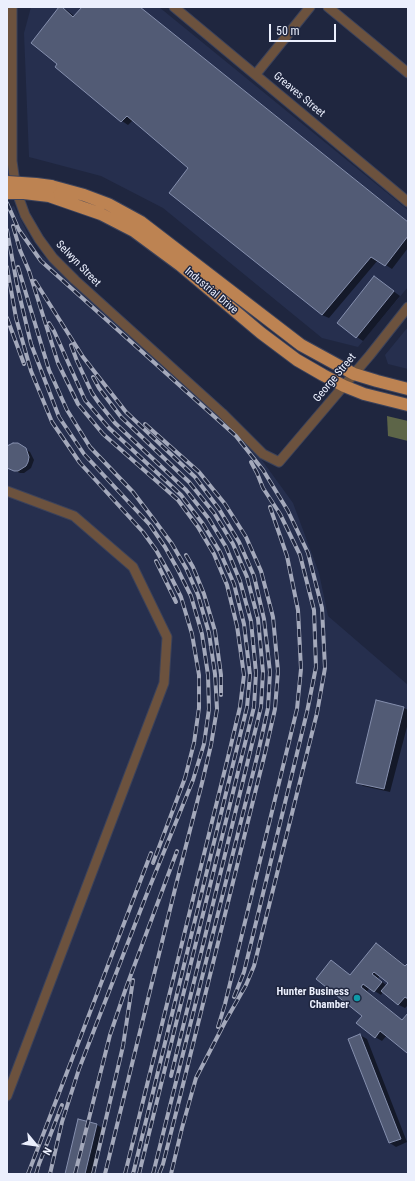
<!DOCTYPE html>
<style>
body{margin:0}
#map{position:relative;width:415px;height:1181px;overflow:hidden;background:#1f263f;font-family:"Roboto Condensed",sans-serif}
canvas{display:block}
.frame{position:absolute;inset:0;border:8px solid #ebeffd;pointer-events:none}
.north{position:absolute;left:16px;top:1125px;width:40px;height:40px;-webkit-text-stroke:3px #1f263f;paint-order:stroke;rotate:119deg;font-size:11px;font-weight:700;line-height:16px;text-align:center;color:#ebeffd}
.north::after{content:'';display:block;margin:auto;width:14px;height:18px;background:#ebeffd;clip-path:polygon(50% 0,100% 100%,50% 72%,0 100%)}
.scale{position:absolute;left:269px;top:24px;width:67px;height:18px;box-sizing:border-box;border:2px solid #ebeffd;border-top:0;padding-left:5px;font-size:12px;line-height:14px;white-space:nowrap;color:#ebeffd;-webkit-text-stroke:3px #1f263f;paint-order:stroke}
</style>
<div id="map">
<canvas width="415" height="1181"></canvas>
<div class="frame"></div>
<div class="north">N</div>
<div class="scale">50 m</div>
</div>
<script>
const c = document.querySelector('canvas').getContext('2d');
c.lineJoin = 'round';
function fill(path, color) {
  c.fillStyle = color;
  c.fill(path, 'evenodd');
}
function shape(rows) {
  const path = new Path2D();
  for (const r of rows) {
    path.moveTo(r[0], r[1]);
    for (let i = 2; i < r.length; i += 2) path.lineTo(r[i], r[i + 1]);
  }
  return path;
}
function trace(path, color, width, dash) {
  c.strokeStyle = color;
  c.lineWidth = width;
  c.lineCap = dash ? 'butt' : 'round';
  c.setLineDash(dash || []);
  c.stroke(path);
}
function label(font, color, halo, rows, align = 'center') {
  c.font = font + ' "Roboto Condensed",sans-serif';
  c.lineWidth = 3;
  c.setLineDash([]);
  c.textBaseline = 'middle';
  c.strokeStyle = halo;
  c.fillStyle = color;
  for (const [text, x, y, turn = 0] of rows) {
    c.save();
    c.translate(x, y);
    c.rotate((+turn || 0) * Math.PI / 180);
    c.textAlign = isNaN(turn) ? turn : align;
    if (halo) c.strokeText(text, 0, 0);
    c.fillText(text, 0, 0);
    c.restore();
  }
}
fill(shape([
 [31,7,159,7,408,210,408,287,358,347,322,338,163,208,101,176,29,157,24,33],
 [14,206,36,250,150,350,248,441,293,503,319,573,328,616,408,685,408,1174,7,1174,7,208],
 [408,327,408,369,388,364,385,355]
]), '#262f4e');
fill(shape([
 [387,416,408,421,408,441,388,436]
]), '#5d6548');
fill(shape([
 [60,7,67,10,75,17,83,7,140,7,408,222,408,248,392,269,378,260,329,318,322,315,190,168,133,120,128,125,122,121,57,67,58,63],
 [381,282,400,296,363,341,357,337],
 [17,444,30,452,34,460,31,468,24,473,20,473,7,467,7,447],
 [377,701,404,708,408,710,408,723,390,792,363,786,357,782],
 [376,944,383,948,406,966,408,964,408,1005,405,1008,399,1005,383,992,381,995,370,988,367,991,403,1021,408,1015,408,1052,387,1035,382,1041,375,1037,364,1016,331,962,351,976],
 [380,976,389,983,387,986,378,978],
 [360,1035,367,1039,407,1142,396,1147,390,1143],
 [79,1120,97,1125,104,1129,93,1174,66,1174]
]), '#0007');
const building = shape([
 [59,7,62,7,73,17,82,7,140,7,408,222,408,236,385,266,371,257,322,315,169,193,188,168,127,116,121,122,55,67,57,64,31,43,59,7],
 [374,276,394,291,356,338,337,323,374,276],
 [13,443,18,443,26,448,29,457,28,462,26,466,18,471,14,471,7,468,7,446,13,443],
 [376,700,404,707,384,789,356,783,376,700],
 [376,943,405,966,408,963,408,999,405,997,398,1005,381,991,388,983,374,972,372,974,382,982,374,992,363,984,361,987,402,1020,408,1013,408,1051,407,1053,380,1031,375,1038,356,1023,362,1016,316,979,331,960,350,975,376,943],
 [360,1034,401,1139,389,1143,348,1039,360,1034],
 [78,1119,97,1124,85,1174,65,1174,78,1119]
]);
fill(building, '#525b75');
trace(building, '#858fae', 1);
const minor = shape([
 [12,7,12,161,16,190,25,215,39,239,53,258,75,280,222,413,263,454,279,462,370,355,408,307],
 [174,7,408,202],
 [328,7,408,73],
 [256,74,310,7],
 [7,491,74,516,133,567,167,637,164,683,7,1096]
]);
const trunk = shape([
 [51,186,84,195,108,204,141,222,301,345,354,374,377,381,408,389],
 [49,196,101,214,134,231,180,265,261,333,297,360,323,375,344,386,364,394,408,405]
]);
trace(minor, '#3c425a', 11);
trace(trunk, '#3c425a', 14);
trace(minor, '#6c523e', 9);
trace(trunk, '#bd8352', 12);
const rail = shape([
 [7,203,19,230,41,261,236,436,263,470,288,511,308,553,322,608,325,668,317,713,254,966,246,985,225,1022,196,1078,182,1128,171,1174],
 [13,226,20,250,29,271,58,363,78,404,103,434,178,500,198,527,214,554,227,585,237,626,244,675,240,707,230,749,125,1174],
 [7,230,17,285,31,344,59,417,84,454,150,525,165,547,178,570,191,596,202,634,208,675,209,709,204,744,193,780,146,896,79,1069,62,1122,50,1174],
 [7,267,16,318,31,371,52,422,80,463,143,532,156,550,169,573,181,597,192,634,199,675,199,708,194,743,185,778,153,863],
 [18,267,49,370,67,410,90,447,133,492,155,521,172,544,186,568,198,595,209,633,215,674,217,709,211,745,202,783,177,881,105,1174],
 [35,281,83,357,126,412,195,477,219,509,239,542,254,576,264,619,270,672,268,708,258,753,153,1174],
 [7,318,24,364],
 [49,323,54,331,85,400,109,428,181,495,203,524,220,552,234,584,244,624,250,675,247,707,133,1174],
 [71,345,77,361,92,393,99,403,115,423,186,490,209,519,226,547,240,581,251,621,256,673,254,707,139,1174],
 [93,377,99,388,121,417,189,482,214,513,233,544,247,577,258,619,263,672,261,707,171,1076],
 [145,424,199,472,225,504,246,537,261,571,273,617,278,671,275,709,265,753,254,797,178,1105,163,1164,159,1174],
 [186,555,193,567,204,594,215,631,221,675,221,695],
 [156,561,176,602],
 [234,997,244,972,307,712,316,667,314,610,300,555,280,514,263,488,257,473,251,462],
 [218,1027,225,1004,297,709,301,669,298,610,287,556,270,507],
 [28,1174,151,853],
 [36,1174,39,1164,62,1105],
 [75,1174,110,1035,126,988,177,851],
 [93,1174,123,1046,133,980]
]);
trace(rail, '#a4a9bb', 4);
trace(rail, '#1f263f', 2.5, [8]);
const trunkBridge = shape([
 [7,182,36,184,51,186],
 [7,193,24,193,49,196]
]);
trace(trunkBridge, '#3c425a', 14, []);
trace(trunkBridge, '#bd8352', 12);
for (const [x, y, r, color] of [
 [357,998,4,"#0f9aa8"]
]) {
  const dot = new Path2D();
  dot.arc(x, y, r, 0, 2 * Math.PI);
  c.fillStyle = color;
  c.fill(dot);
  trace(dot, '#1f263f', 1.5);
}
label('11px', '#ebeffd', '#1f263f', [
 ["Greaves Street",299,95,40],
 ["Selwyn Street",78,264,46],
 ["Industrial Drive",211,291,40],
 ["George Street",335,378,-50]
]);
label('bold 11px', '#ebeffd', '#1f263f', [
 ["Hunter Business",349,992],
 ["Chamber",349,1005]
], 'right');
</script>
